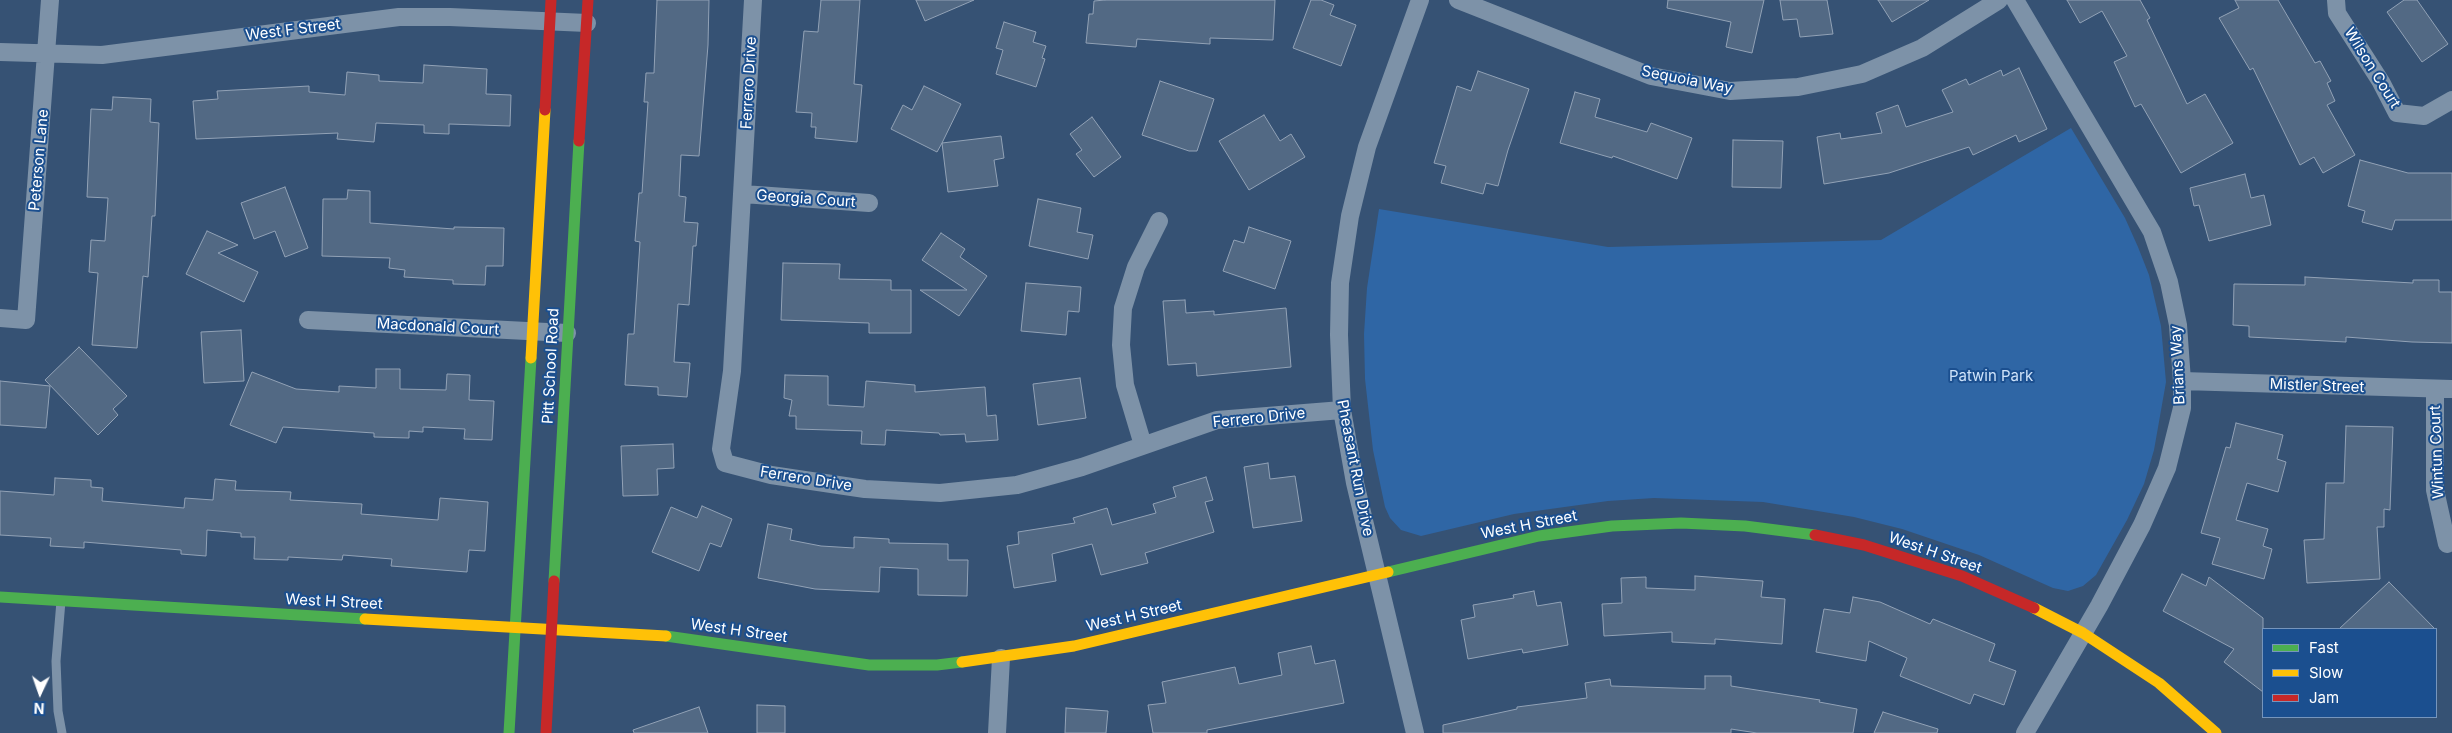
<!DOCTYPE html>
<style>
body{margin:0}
#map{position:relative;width:2452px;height:733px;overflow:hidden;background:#365274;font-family:Inter,sans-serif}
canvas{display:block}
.legend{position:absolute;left:2262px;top:628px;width:175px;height:90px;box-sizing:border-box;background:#1b4f8f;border:1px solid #7695bc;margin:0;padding:6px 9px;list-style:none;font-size:15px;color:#fff}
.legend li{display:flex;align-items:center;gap:10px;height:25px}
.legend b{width:25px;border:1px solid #7695bc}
.north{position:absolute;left:15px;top:668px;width:50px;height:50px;-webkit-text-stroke:4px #1b4f8f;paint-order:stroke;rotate:183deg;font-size:14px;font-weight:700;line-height:20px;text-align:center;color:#fff}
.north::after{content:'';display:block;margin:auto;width:18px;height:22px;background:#fff;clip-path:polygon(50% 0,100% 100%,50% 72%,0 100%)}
</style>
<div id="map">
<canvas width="2452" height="733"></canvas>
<ul class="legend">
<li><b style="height:6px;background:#4caf50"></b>Fast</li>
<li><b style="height:6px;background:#ffc107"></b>Slow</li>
<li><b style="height:6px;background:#c62828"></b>Jam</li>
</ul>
<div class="north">N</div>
</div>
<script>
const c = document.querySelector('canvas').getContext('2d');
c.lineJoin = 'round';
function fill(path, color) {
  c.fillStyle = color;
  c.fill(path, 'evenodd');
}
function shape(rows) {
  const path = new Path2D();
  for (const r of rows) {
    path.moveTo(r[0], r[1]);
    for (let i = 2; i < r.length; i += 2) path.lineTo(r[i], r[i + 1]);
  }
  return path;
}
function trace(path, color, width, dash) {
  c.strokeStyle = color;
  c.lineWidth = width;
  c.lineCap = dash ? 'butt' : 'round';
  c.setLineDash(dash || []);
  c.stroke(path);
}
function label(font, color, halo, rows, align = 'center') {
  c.font = font + ' Inter,sans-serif';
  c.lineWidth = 4;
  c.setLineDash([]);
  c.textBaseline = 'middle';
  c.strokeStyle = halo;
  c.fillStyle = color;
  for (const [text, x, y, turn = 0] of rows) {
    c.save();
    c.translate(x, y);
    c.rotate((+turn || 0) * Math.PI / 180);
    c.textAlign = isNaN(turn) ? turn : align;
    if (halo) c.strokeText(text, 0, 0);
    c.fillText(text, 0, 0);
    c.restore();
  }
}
fill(shape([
 [2071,128,2125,218,2138,247,2149,275,2161,326,2166,382,2154,450,2144,484,2127,520,2096,575,2083,586,2068,591,2053,588,1979,555,1902,529,1854,517,1763,502,1654,498,1608,501,1514,514,1421,536,1401,530,1390,518,1385,507,1373,450,1365,379,1364,334,1367,288,1379,209,1608,247,1881,240]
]), '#2f66a5');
const building = shape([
 [657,0,709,0,708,45,699,156,681,155,679,196,686,197,684,222,698,223,696,246,693,246,689,305,678,304,674,362,690,363,687,397,658,395,658,387,625,385,628,334,634,334,640,242,635,241,639,193,642,193,648,102,644,102,646,73,654,73,657,0],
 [821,0,860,0,854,84,862,85,857,142,815,138,816,127,811,127,812,113,796,112,804,31,818,32,821,0],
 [916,0,974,0,925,21,916,0],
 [1105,0,1275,0,1273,40,1210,38,1210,44,1137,39,1136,47,1086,43,1089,14,1093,14,1094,1,1105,0],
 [1311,0,1321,0,1334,5,1330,15,1356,25,1341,66,1293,48,1311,0],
 [1668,0,1764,0,1752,53,1726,47,1731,22,1667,8,1668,0],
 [1780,0,1827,0,1833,34,1800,37,1797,19,1783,20,1780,0],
 [1878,0,1929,0,1892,22,1878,0],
 [2067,0,2140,0,2150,18,2147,20,2187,104,2205,94,2233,143,2181,173,2141,104,2135,107,2114,62,2127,56,2102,11,2080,23,2067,0],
 [2235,0,2278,0,2315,63,2320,61,2331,81,2327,83,2335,101,2327,105,2355,155,2323,173,2314,157,2300,165,2253,68,2250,70,2219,18,2239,8,2235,0],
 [2404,0,2417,0,2448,44,2422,62,2387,12,2404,0],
 [1004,22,1036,32,1033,42,1046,46,1042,58,1045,59,1036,87,996,74,1003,50,996,48,1004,22],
 [424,65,487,69,486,94,511,95,510,126,449,124,449,134,424,133,424,125,376,123,374,142,337,139,338,133,196,139,193,101,218,99,217,91,309,86,309,92,345,95,347,72,379,75,379,81,423,83,424,65],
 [2019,68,2047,129,2019,142,2016,135,1973,155,1969,147,1889,173,1824,184,1817,137,1840,133,1841,139,1882,133,1876,113,1898,105,1906,127,1953,112,1942,90,1966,79,1969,85,2001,70,2003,76,2019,68],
 [1478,71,1529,89,1508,150,1498,186,1486,183,1483,194,1441,183,1446,166,1434,163,1457,86,1471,91,1478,71],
 [1160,81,1214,99,1197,151,1189,151,1142,135,1160,81],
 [924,86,961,104,942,143,1001,136,1004,158,994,160,998,186,948,192,942,143,937,152,891,129,903,105,912,110,924,86],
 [1575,92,1600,99,1595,117,1647,132,1651,123,1692,138,1677,179,1613,156,1612,158,1560,143,1575,92],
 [113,97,151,99,150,122,159,123,155,216,152,216,148,277,143,276,137,348,92,345,98,273,89,272,91,240,105,241,108,198,87,197,91,109,112,110,113,97],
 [1264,115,1280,141,1291,134,1305,157,1249,190,1219,141,1264,115],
 [1092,117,1121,157,1094,177,1076,154,1082,150,1070,134,1092,117],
 [1733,140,1783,141,1781,188,1732,187,1733,140],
 [2360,160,2408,173,2452,173,2452,220,2395,220,2392,230,2362,222,2365,211,2348,206,2360,160],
 [2245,174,2251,198,2264,195,2271,225,2209,241,2199,205,2194,206,2190,188,2245,174],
 [285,187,308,248,285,257,275,231,254,239,241,203,285,187],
 [348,190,370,191,370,223,454,229,454,227,504,228,503,266,486,266,485,285,453,284,453,280,404,277,405,270,389,268,390,258,322,256,323,199,347,199,348,190],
 [1038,199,1081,208,1077,232,1093,235,1088,259,1029,246,1038,199],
 [1249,227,1291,241,1275,289,1223,271,1234,240,1244,243,1249,227],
 [207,231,238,245,218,253,258,272,244,302,186,274,207,231],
 [941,233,965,249,960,257,987,276,959,316,920,290,967,290,922,260,941,233],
 [783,263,840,264,839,279,891,280,891,290,911,290,911,333,869,333,869,323,781,320,783,263],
 [2305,277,2413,283,2413,280,2439,280,2439,292,2452,292,2452,343,2412,342,2346,337,2346,342,2249,337,2249,326,2233,325,2234,284,2305,285,2305,277],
 [1026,283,1081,287,1079,312,1068,311,1066,335,1021,331,1026,283],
 [1185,300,1186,313,1214,311,1214,315,1286,308,1291,367,1197,376,1196,363,1168,365,1163,301,1185,300],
 [241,330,244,381,204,383,201,332,241,330],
 [79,347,127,396,113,409,118,415,98,435,45,380,79,347],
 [376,369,400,369,400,389,446,390,447,374,470,375,469,400,494,401,492,440,464,439,465,429,423,427,423,432,409,431,409,438,374,437,374,433,283,427,276,443,230,425,252,372,296,389,339,392,339,386,376,388,376,369],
 [785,375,828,376,828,405,864,407,866,381,915,385,915,392,985,387,987,416,996,415,998,440,966,442,965,434,940,435,939,433,886,430,885,445,861,444,862,431,796,429,796,416,789,416,792,400,784,398,785,375],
 [1080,378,1086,418,1038,425,1033,384,1080,378],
 [0,381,50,386,46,428,0,425,0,381],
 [2236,423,2283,435,2277,459,2286,462,2278,492,2247,483,2236,520,2268,529,2263,546,2272,549,2264,579,2212,564,2220,538,2201,533,2226,447,2230,448,2236,423],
 [2346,426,2393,427,2390,510,2384,509,2384,527,2377,527,2380,579,2307,583,2304,540,2324,539,2326,483,2344,483,2346,426],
 [673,444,674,468,657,469,658,495,623,496,621,446,673,444],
 [1268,463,1270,479,1295,476,1302,521,1253,528,1244,467,1268,463],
 [1206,477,1213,500,1205,502,1214,532,1145,553,1148,563,1101,575,1092,544,1052,554,1056,581,1014,588,1007,546,1019,544,1018,532,1075,523,1073,518,1107,508,1112,525,1156,513,1153,504,1176,497,1173,487,1206,477],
 [55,478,91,480,91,487,103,488,102,501,184,508,185,498,213,500,215,479,236,481,235,490,291,492,290,500,362,504,361,514,438,520,440,498,488,502,485,551,469,550,467,572,391,566,392,559,343,555,342,560,288,557,288,560,254,559,255,537,241,537,241,533,207,530,206,556,181,554,181,550,84,542,84,548,50,546,51,538,0,535,0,491,54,495,55,478],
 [702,506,732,519,721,547,710,543,699,571,652,552,671,507,697,518,702,506],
 [768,524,792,529,790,540,821,546,854,548,854,537,889,539,889,543,948,544,948,560,968,560,967,596,918,595,918,569,880,567,879,592,815,589,758,578,768,524],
 [2182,574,2206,586,2209,577,2263,618,2263,692,2224,662,2234,649,2163,611,2182,574],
 [1695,576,1763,581,1761,597,1785,599,1782,644,1715,639,1715,644,1672,642,1672,632,1604,636,1602,604,1622,603,1621,578,1646,577,1646,588,1695,590,1695,576],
 [2389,582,2435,629,2339,629,2389,582],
 [1534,591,1537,606,1561,602,1568,645,1523,653,1522,649,1468,659,1461,620,1475,617,1473,605,1514,598,1513,595,1534,591],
 [1853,597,1880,602,1930,624,1933,619,1995,644,1989,661,2016,671,2004,705,1974,694,1970,704,1900,676,1907,658,1869,641,1866,661,1816,652,1824,609,1850,613,1853,597],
 [1311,646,1315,664,1335,660,1344,703,1207,730,1207,733,1153,733,1148,705,1166,703,1162,682,1235,667,1239,684,1282,675,1278,653,1311,646],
 [1705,676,1731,676,1731,686,1820,700,1819,702,1857,709,1853,733,1757,733,1731,729,1731,733,1443,733,1443,725,1517,709,1517,707,1587,698,1585,683,1610,679,1611,686,1705,689,1705,676],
 [757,705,785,706,785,733,757,733,757,705],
 [699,707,708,733,634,733,633,730,699,707],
 [1066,708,1108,711,1106,733,1065,733,1066,708],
 [1883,712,1938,729,1937,733,1874,733,1883,712]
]);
fill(building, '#526984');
trace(building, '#92a2b6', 1);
trace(shape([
 [61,601,56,661,58,711,62,733]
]), '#7d92a8', 9);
trace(shape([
 [753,0,732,371,721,449,725,463,771,475,865,489,940,493,1017,485,1082,467,1217,420,1342,410],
 [1458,0,1651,76,1730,91,1798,87,1862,74,1922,48,1999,0],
 [2015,0,2152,232,2169,282,2178,325,2182,381,2182,408,2167,468,2142,525,2099,606,2025,733],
 [2336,0,2337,13,2381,82,2397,113,2424,116,2452,100],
 [0,52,102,55,399,17,450,17,587,23],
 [743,194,869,203],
 [0,318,26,320,50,0],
 [308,320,567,333],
 [2182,381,2452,389],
 [2435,389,2435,490,2447,544],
 [1143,445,1125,385,1121,345,1123,308,1136,267,1159,221],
 [997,733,1001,658],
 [1415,733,1355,483,1342,410,1339,335,1340,283,1350,216,1367,147,1420,0]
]), '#7d92a8', 18);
trace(shape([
 [1388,572,1539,536,1612,526,1681,523,1745,526,1815,535],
 [554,581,579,141],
 [0,597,365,619],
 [666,636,869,665,937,665,962,662],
 [509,733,531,358]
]), '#4caf50', 11);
trace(shape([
 [531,358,545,110],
 [2034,608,2083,633,2159,683,2216,733],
 [365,619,666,636],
 [962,662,1074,646,1388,572]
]), '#ffc107', 11);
trace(shape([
 [545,110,551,0],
 [579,141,588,0],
 [1815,535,1864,545,1962,576,2034,608],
 [546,733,554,581]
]), '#c62828', 11);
label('15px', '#fff', '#1b4f8f', [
 ["West F Street",293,30,-7],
 ["Wilson Court",2372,68,58],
 ["Sequoia Way",1687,80,11],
 ["Ferrero Drive",749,83,-87],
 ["Peterson Lane",39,160,-85],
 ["Georgia Court",806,199,4],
 ["Macdonald Court",438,327,3],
 ["Brians Way",2178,365,-93],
 ["Pitt School Road",551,366,-87],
 ["Mistler Street",2317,386,2],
 ["Ferrero Drive",1259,418,-6],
 ["Wintun Court",2437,452,-92],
 ["Pheasant Run Drive",1355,468,79],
 ["Ferrero Drive",806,479,9],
 ["West H Street",1529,525,-11],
 ["West H Street",1935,553,19],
 ["West H Street",334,602,3],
 ["West H Street",1134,616,-13],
 ["West H Street",739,631,8]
]);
label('15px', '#cfe3fa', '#1b4f8f', [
 ["Patwin Park",1991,376]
]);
</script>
